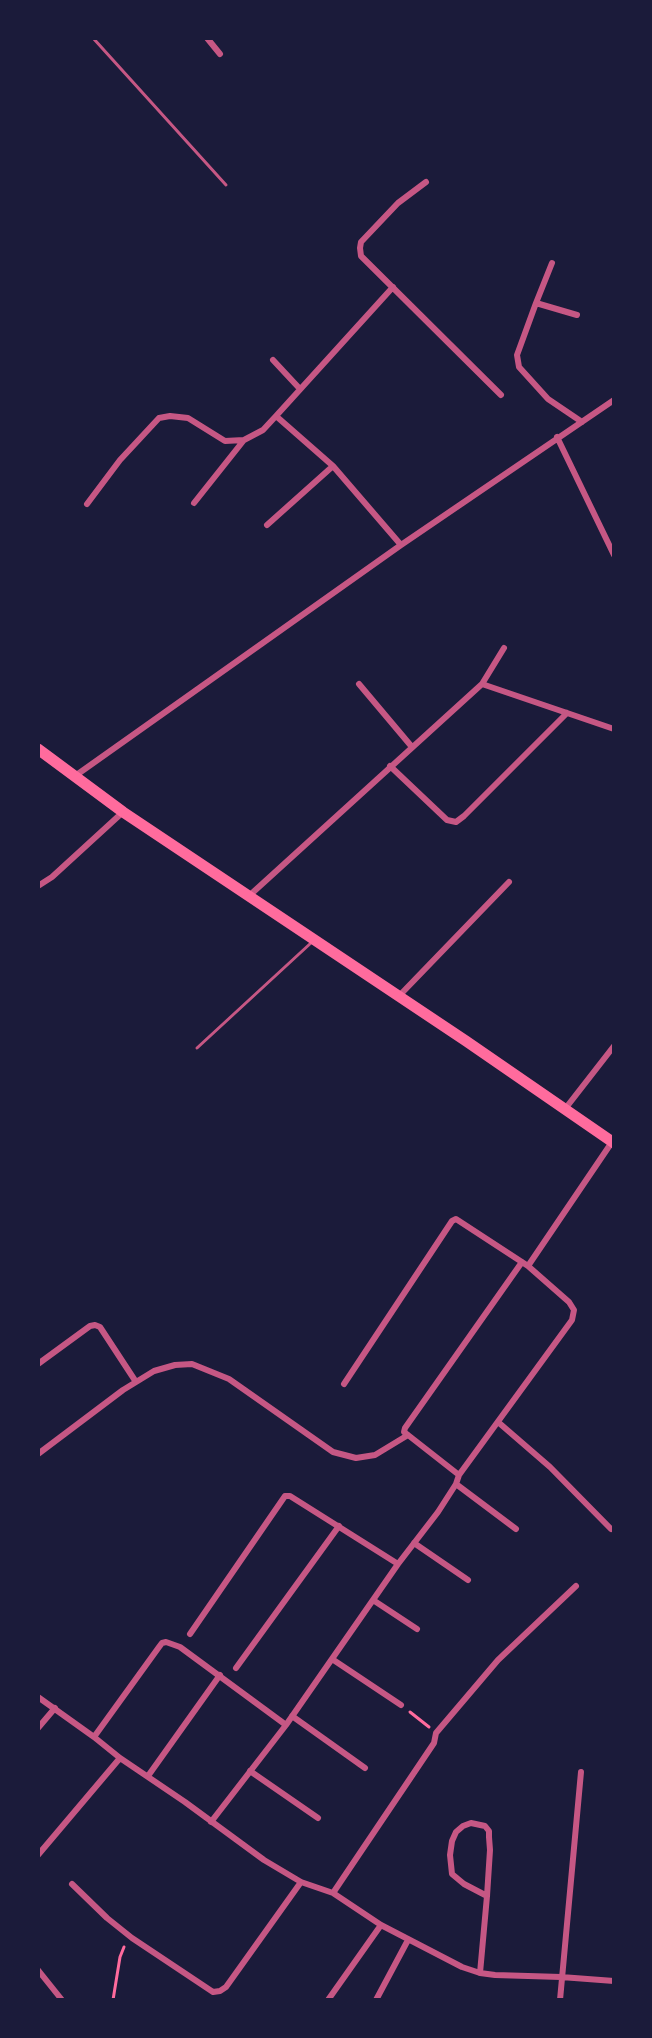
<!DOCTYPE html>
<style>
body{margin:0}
#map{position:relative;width:652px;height:2038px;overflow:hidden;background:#1b1b3a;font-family:Commissioner,sans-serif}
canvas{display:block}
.frame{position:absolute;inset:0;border:40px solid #1b1b3a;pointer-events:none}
</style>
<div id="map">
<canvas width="652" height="2038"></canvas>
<div class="frame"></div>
</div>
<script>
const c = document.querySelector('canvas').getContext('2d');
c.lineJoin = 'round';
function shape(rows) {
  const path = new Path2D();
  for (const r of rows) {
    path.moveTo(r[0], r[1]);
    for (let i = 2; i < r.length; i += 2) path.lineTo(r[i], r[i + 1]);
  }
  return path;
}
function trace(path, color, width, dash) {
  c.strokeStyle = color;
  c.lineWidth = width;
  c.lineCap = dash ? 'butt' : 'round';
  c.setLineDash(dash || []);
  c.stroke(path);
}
trace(shape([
 [410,1712,429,1727],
 [113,2000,120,1957,124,1947]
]), '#ff6b9d', 3);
trace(shape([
 [93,38,226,185],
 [197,1048,312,942]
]), '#c65784', 3);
trace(shape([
 [207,38,220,54],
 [426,182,398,203,361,242,360,248,361,256,501,395],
 [536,303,552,263],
 [577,315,536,303,517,355,519,367,548,399,582,422],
 [273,360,300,389],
 [276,416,393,287],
 [557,437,614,555],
 [194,503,244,440,263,430,276,416,333,466,401,545],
 [87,504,120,460,159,418,170,416,188,418,225,441,244,440],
 [267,525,333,466],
 [359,684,412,747],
 [482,684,504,648],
 [390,766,447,820,456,822,464,816,567,713],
 [75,776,401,545,614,400],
 [38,886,52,877,123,812],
 [250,895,482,684,614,729],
 [399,996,509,882],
 [565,1109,614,1046],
 [528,1266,612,1142],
 [38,1364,90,1326,95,1325,100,1327,136,1382],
 [498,1422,550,1467,611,1529],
 [38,1454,123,1390,154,1371,175,1365,192,1364,229,1379,333,1452,356,1458,375,1455,408,1435],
 [459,1475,408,1435,404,1432,405,1428,522,1262],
 [456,1484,516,1529],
 [414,1543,468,1580],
 [373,1600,417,1629],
 [190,1634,285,1496,290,1496,398,1564],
 [332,1659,401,1705],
 [236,1668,339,1526],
 [38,1697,94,1737,120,1758,185,1802,264,1860,301,1882,333,1893,381,1925,462,1967,480,1973,495,1975,561,1977,614,1981],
 [292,1716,365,1768],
 [38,1728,55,1708],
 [94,1737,159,1647,162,1643,166,1642,180,1647,286,1725],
 [250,1771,318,1818],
 [148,1776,220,1675],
 [211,1822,286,1725,398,1564,438,1512,456,1484,459,1475,572,1320,574,1310,569,1302,528,1266,456,1219,452,1221,344,1384],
 [38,1855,120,1758],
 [72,1884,107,1918,132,1938,213,1992,220,1991,226,1987,301,1882],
 [333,1893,434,1743,436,1733,498,1660,576,1586],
 [38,1970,62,2000],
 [480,1973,487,1896,490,1850,489,1837,489,1831,485,1826,471,1823,463,1826,456,1832,452,1841,450,1855,452,1874,464,1884,487,1896],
 [328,2000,381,1925],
 [376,2000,408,1940],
 [560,2000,581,1772]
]), '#c65784', 6);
trace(shape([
 [38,749,123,812,466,1041,614,1143]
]), '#ff6b9d', 11);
</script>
